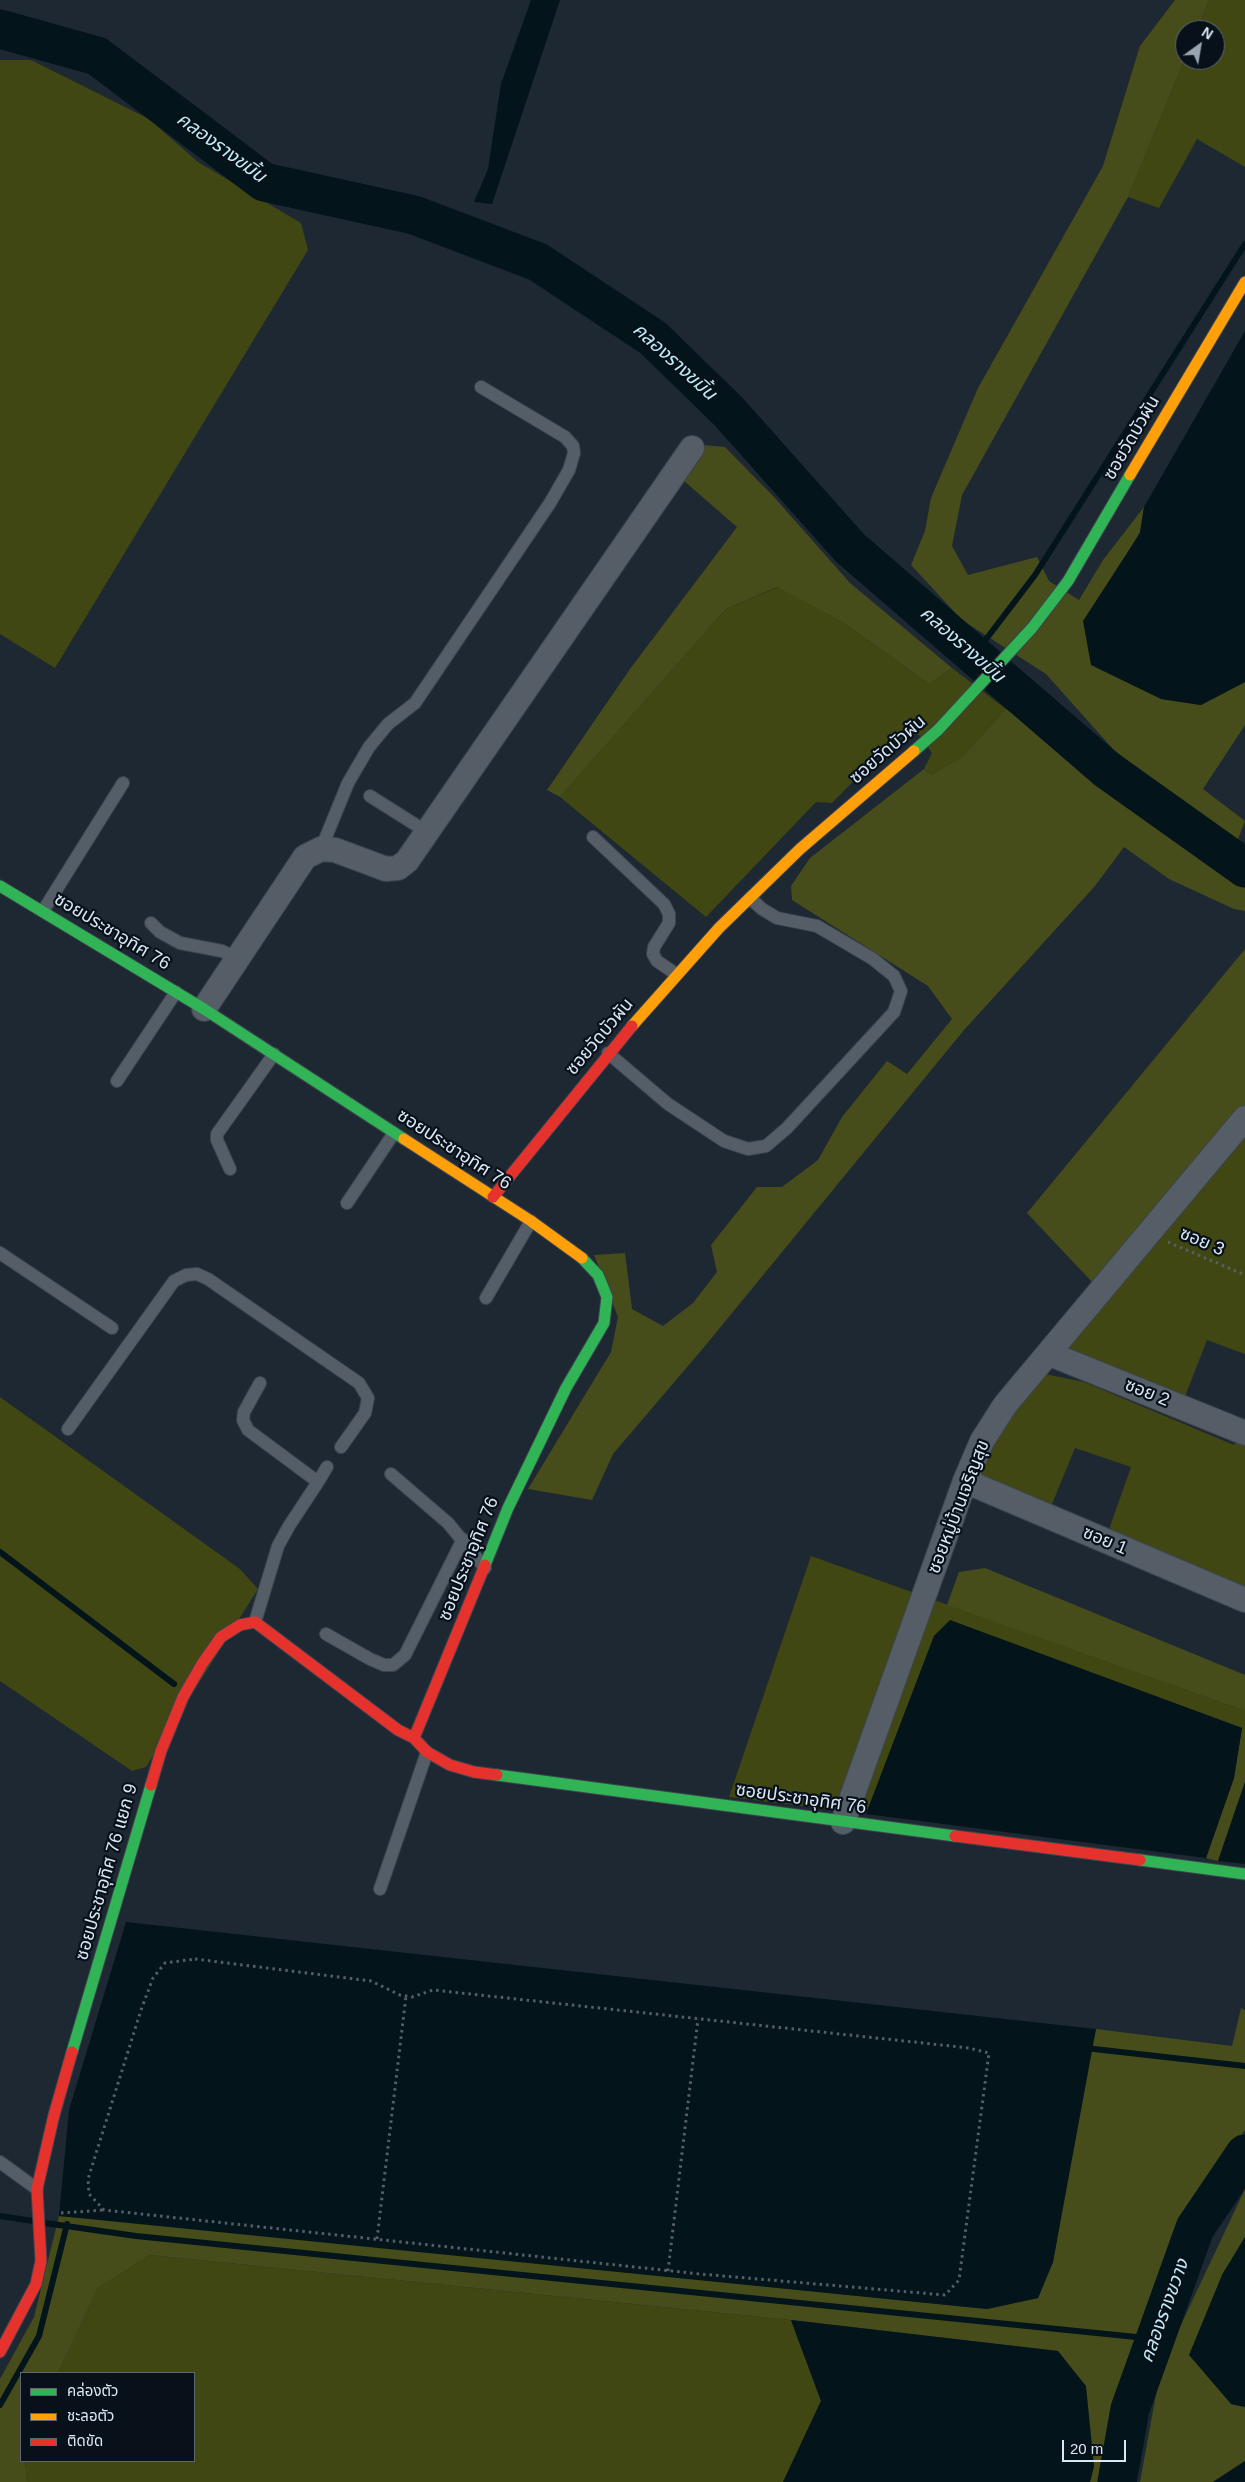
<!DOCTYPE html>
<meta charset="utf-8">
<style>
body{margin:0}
#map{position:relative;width:1245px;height:2482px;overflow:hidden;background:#1d2833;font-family:Arial,"Noto Sans Thai",sans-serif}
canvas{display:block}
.legend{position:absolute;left:20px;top:2372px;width:175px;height:90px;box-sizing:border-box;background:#081119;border:1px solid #5c6771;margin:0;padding:6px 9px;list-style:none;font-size:15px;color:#dbe7f4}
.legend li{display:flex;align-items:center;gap:10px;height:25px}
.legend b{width:25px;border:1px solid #5c6771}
.north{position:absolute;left:1175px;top:20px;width:50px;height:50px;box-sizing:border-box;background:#081119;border:1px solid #5c6771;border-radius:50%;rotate:32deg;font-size:14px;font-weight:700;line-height:20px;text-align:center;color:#dbe7f4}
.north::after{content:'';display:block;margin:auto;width:18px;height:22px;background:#98a4b0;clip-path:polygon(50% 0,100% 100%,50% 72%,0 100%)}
.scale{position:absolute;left:1062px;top:2440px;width:64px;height:22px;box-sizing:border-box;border:2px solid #dbe7f4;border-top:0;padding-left:6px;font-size:15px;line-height:18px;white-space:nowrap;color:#dbe7f4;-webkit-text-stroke:4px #081119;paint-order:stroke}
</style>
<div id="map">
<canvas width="1245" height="2482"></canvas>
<ul class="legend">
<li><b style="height:6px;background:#30b455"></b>คล่องตัว</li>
<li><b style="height:6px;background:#ff9f0a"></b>ชะลอตัว</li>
<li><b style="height:6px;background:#e5322d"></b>ติดขัด</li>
</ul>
<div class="north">N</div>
<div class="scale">20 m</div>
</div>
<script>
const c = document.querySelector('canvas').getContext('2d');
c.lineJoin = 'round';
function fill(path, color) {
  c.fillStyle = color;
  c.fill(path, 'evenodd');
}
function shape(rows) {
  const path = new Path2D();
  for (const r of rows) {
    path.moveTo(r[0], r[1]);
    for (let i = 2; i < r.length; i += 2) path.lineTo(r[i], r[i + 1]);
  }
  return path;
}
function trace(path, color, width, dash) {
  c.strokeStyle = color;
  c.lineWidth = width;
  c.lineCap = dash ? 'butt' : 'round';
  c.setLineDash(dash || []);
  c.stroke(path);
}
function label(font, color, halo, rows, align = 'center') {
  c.font = font + ' Arial,"Noto Sans Thai",sans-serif';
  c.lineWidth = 4.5;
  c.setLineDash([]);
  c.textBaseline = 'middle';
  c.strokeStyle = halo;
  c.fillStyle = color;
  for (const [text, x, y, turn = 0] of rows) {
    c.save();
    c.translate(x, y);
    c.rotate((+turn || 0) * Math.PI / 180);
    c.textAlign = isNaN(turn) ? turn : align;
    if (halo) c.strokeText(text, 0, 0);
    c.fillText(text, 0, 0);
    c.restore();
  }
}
fill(shape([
 [1209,0,1245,0,1245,167,1197,139,1159,208,1128,197,1185,59,1215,60,1215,30,1197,30],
 [0,60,31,60,149,119,198,162,301,223,308,250,55,668,0,634],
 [778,587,844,623,929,684,952,668,1006,709,963,756,931,775,924,769,932,753,919,735,909,734,891,743,832,803,816,802,706,917,560,797,726,609],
 [1245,1132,1245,1354,1207,1340,1184,1399,1077,1358,1067,1348],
 [1045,1374,1084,1382,1234,1445,1245,1427,1245,1594,1107,1535,1131,1467,1075,1448,1050,1509,978,1480,989,1446,1016,1407],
 [0,1397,240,1569,258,1589,146,1767,132,1771,0,1681],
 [811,1556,1245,1711,1245,1729,950,1621,934,1636,866,1814,729,1797],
 [150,2255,791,2320,821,2401,783,2482,27,2482,25,2461,194,2461,194,2373,58,2373,98,2288]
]), '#404713');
fill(shape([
 [1175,0,1209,0,1197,30,1185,30,1185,59,1128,197,962,495,952,546,968,575,1037,557,1049,581,1079,600,1103,560,1144,507,1140,532,1120,566,1161,699,1201,705,1245,682,1245,725,1203,789,1245,821,1235,847,1113,749,1046,674,962,620,911,565,925,531,931,498,978,388,1103,166,1140,46],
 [703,445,725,447,774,497,850,583,952,668,929,684,844,623,777,587,726,609,560,797,547,790,630,669,737,527,684,481],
 [1006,709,1157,812,1172,832,1245,878,1245,911,1234,909,1169,879,1124,847,1095,886,964,1030,705,1346,613,1454,592,1500,528,1489,611,1352,618,1317,594,1255,625,1253,632,1309,663,1326,693,1303,717,1272,711,1245,757,1187,782,1187,818,1160,842,1117,887,1061,907,1074,952,1019,928,986,792,900,791,886,810,858,924,769,931,775,963,756],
 [1245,949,1245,1107,1092,1282,1027,1213],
 [985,1568,1245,1675,1245,1711,947,1605,959,1572],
 [1242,1728,1245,1729,1245,1782,1218,1861,1206,1858,1234,1778],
 [1241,2008,1245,2010,1245,2130,1206,2186,1159,2298,1123,2394,1108,2482,1090,2482,1094,2466,1057,2351,791,2320,150,2255,98,2288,58,2373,21,2373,21,2461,25,2461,27,2482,0,2482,0,2379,34,2317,59,2216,185,2227,987,2309,1038,2298,1053,2262,1080,2099,1096,2029,1232,2046],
 [1245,2189,1245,2237,1222,2275,1231,2404,1245,2407,1245,2461,1213,2482,1140,2482,1161,2367]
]), '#474d1a');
fill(shape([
 [531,0,560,0,492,204,474,202,488,169,501,84],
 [1245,331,1245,682,1201,705,1161,699,1091,665,1083,621,1140,533,1144,507],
 [950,1620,1242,1728,1234,1778,1206,1858,866,1814,934,1636],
 [1245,1782,1245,1864,1218,1861],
 [126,1922,1096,2029,1053,2262,1038,2298,987,2309,59,2216,69,2110],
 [1245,2237,1245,2407,1231,2404,1189,2355,1222,2275],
 [791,2320,1058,2351,1086,2386,1094,2466,1090,2482,783,2482,821,2401],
 [1245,2461,1245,2482,1213,2482]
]), '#03141a');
trace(shape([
 [974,655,1035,575,1245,244],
 [0,1552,174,1684],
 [1085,2048,1245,2066],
 [0,2216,33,2221],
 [45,2223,136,2236,1156,2339],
 [0,2405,39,2336,67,2224]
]), '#03141a', 6);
trace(shape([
 [0,29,97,56,264,182,414,215,538,262,653,338,729,412,850,548,1106,769,1245,868],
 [1117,2482,1130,2409,1195,2228,1245,2154]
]), '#03141a', 39);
const lane = shape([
 [370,796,427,832],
 [593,837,664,904,669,914,669,923,654,947,653,954,657,961,676,974],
 [321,849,348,783,369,747,388,724,415,703,550,503,569,470,574,453,573,446,565,437,481,387],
 [43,911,123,783],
 [151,923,160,932,180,943,222,951,237,958],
 [608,1053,668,1104,724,1141,748,1149,766,1146,787,1128,894,1012,901,991,894,976,873,959,817,926,777,918,762,909,750,898],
 [117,1081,176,992],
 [230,1169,217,1140,217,1134,274,1054],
 [347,1203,394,1133],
 [0,1253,112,1328],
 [486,1298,531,1221],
 [68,1429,174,1281,186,1275,197,1274,208,1279,359,1383,368,1398,365,1413,341,1447],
 [391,1474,448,1523,485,1568],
 [318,1482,327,1467],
 [255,1622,278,1546,289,1526,318,1482,248,1430,243,1420,244,1412,260,1383],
 [326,1634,370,1659,384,1665,393,1665,405,1655,463,1539],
 [380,1889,427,1752],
 [0,2162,37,2189]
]);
const street = shape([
 [204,1009,305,857,321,849,335,850,386,869,398,868,407,861,692,448],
 [1050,1354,1245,1433],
 [965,1481,1245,1600],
 [843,1822,965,1481,982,1441,1005,1405,1245,1118]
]);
const fast = shape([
 [914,751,938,730,1032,628,1068,581,1130,475],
 [0,886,204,1009,404,1139],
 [485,1565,508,1508,566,1388,604,1323,607,1297,598,1275,582,1258],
 [497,1775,955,1836],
 [1140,1860,1245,1874],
 [72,2052,151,1785]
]);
const slow = shape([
 [1130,475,1245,282],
 [632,1026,719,928,800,849,914,751],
 [404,1139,531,1221,582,1258]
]);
const jam = shape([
 [493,1197,632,1026],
 [485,1565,414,1738,427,1752,450,1765,474,1772,497,1775],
 [151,1785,161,1751,183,1697,202,1664,221,1637,240,1625,255,1622,398,1730,414,1738],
 [955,1836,1140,1860],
 [0,2352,36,2284,41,2261,37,2189,54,2115,72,2052]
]);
trace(lane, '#3c444e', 14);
trace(street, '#3c444e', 26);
trace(fast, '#3c444e', 13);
trace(slow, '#3c444e', 13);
trace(jam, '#3c444e', 13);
trace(shape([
 [1168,1242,1245,1275],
 [195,1959,371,1981,400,1995,412,1997,433,1990,969,2048,989,2053,959,2280,945,2295,700,2274,104,2210,89,2194,88,2179,141,2010,153,1978,165,1963,195,1959],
 [61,2213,104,2210],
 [377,2239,406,1996],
 [668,2271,698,2019]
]), '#565e66', 3, [2.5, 4]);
trace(lane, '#555e66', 12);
trace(street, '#555e66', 24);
trace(fast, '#30b455', 11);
trace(slow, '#ff9f0a', 11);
trace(jam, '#e5322d', 11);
label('18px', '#dbe7f4', '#081119', [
 ["ซอยวัดบัวผัน",1132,438,-60],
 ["ซอยวัดบัวผัน",888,750,-41],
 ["ซอยประชาอุทิศ 76",112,932,31],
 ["ซอยวัดบัวผัน",600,1037,-50],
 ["ซอยประชาอุทิศ 76",454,1150,33],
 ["ซอย 3",1202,1242,23],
 ["ซอย 2",1147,1393,22],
 ["ซอยหมู่บ้านเจริญสุข",959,1507,-69],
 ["ซอย 1",1105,1541,23],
 ["ซอยประชาอุทิศ 76",469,1559,-68],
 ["ซอยประชาอุทิศ 76",801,1799,8],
 ["ซอยประชาอุทิศ 76 แยก 9",107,1872,-74]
]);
label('italic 19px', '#c2ebf6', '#081119', [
 ["คลองรางขมิ้น",221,148,36],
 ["คลองรางขมิ้น",674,362,42],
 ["คลองรางขมิ้น",962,645,41],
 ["คลองรางขวาง",1165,2311,-70]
]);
</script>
